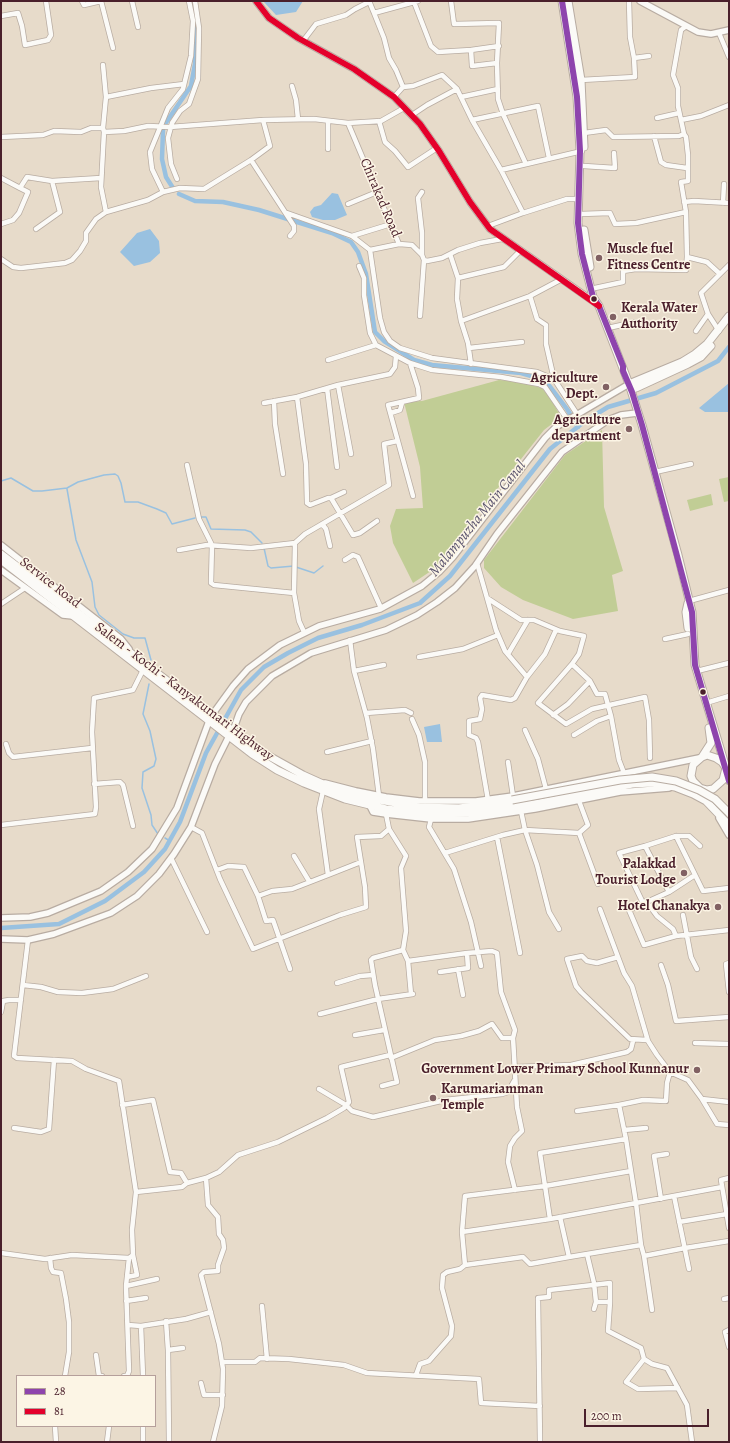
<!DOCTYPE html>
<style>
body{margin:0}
#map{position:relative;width:730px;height:1443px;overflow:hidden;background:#e7dbca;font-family:Alegreya,serif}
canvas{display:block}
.frame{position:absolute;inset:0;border:2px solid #4a1f2b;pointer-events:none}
.legend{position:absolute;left:16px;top:1375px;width:140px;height:52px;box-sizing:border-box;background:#fcf5e5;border:1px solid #b59f9b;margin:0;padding:5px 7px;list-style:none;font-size:12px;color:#4a1f2b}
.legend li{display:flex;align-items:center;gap:8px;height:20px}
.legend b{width:20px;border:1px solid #b59f9b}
.scale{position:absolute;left:584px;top:1409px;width:125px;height:18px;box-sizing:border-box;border:2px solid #4a1f2b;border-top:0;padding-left:5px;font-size:12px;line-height:14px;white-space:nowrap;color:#4a1f2b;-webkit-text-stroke:3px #fcf5e5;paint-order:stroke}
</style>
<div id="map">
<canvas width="730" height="1443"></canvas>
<div class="frame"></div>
<ul class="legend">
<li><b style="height:5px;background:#8e44ad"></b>28</li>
<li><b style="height:5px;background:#e4002b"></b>81</li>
</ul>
<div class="scale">200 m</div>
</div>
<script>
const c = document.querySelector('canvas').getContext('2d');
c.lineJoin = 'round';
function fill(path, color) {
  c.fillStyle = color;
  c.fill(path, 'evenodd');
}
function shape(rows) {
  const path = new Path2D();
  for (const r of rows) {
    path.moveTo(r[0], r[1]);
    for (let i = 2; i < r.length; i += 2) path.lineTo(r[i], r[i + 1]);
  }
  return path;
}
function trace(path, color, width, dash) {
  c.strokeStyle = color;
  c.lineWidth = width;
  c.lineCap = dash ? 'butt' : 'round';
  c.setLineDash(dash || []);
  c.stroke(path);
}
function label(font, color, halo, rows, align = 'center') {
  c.font = font + ' Alegreya,serif';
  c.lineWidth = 3;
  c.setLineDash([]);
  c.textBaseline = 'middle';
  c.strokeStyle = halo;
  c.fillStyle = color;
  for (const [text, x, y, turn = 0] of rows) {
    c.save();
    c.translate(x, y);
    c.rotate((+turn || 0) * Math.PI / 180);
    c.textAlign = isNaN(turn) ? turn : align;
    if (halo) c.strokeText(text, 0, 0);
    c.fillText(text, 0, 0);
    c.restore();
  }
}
fill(shape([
 [499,380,514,381,542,388,552,401,561,417,544,430,434,569,413,583,393,543,390,526,396,509,423,508,420,467,404,402,422,401],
 [602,430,604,507,623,571,612,575,618,611,573,619,523,600,501,587,484,568,484,560,565,455],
 [729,477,729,501,724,502,719,479],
 [711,494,713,505,690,511,687,500]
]), '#c1cd95');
fill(shape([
 [263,1,303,1,296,12,276,15],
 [332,193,338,194,347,215,335,220,323,220,312,217,310,212,314,207,321,205],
 [150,229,159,241,160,253,150,262,134,266,120,252,137,233],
 [729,383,729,412,705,412,699,408],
 [440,724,442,742,427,742,424,727]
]), '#99c1e0');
trace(shape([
 [1,481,11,478,33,491,42,491,67,488,78,482,104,475,115,474,118,476,121,483,125,502,138,502,157,509,166,513,172,524,195,518],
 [67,489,76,540,92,582,95,607,99,615,123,634,134,638,145,638,151,660],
 [199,517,206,517,211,529,245,530,251,532,262,543],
 [264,548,268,566,271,568,294,566],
 [296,567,314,573,323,566],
 [149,684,143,714,150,731,156,759,154,766,143,772,142,788,151,815,152,825,158,834],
 [165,838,170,841]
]), '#99c1e0', 1.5);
trace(shape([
 [165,124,191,86,195,64,196,44,191,1],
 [163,130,162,159,166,177,173,188],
 [179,194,195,201,223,202,259,210,332,233,351,242,358,252,366,274,375,332,384,341,414,360,432,365,521,373,545,380,567,409,578,427],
 [1,928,59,924,105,901,144,872,165,849,180,822,206,753,241,690,264,667,288,653,318,638,362,625,420,603,450,576,550,449,585,421,608,407,656,393,718,361,729,347]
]), '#99c1e0', 4.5);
const minor = shape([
 [82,1,84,5,101,1],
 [101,1,113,48],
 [132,1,138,27],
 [369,1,374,13,418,1],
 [451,1,454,24,499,23,497,63,498,99,503,114,526,164],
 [629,1,630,37,634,58],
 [414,2,431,46,438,52,471,50,472,66,497,63],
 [374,13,384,38,389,58,396,70,403,87,413,86,442,75,457,89,472,120],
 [1,16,18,13,22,26,25,45,48,40,51,35,46,1],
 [685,27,681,30,673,75,678,88,678,106,681,120,701,116,729,105],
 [719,33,729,57],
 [303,41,316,24,346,15,355,9,369,2],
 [471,50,499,46],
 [581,80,635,77,634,58,649,56],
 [292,86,296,100,298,119],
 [106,97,151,88,184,84],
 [394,97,403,87],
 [461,97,498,89],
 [404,108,381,121,348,123,399,244,412,245,422,255,424,260,427,261,442,258,458,250,480,243,502,239],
 [412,115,427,105,457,89],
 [657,118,679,113],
 [263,120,270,146,251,160,294,226,294,231,290,236],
 [379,121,385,142,395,151,408,167,437,148],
 [103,128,106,97,103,65],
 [584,133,606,130,613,137,679,136,684,134,681,120],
 [654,136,661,162,666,165,687,168],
 [1,137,43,135,54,131,81,132,91,128,103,128,104,132],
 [328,149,328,121],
 [584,166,615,168,614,153],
 [501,170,472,120,538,106,549,158],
 [1,178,20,188,27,177,52,181,101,178],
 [177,179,171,164,168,138,172,123,180,111,189,104,198,79,199,28,195,1],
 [163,192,152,169,150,152,168,108,183,89,191,56,193,21,189,1],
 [578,199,567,199,523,213,501,170,582,151],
 [684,202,694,201,729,203],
 [723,203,724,184],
 [348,204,377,192],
 [106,212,148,200,163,192,180,188,204,189,251,160],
 [686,212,687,257,707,262,720,274],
 [287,213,352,236,370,250,380,318,384,332,390,341,400,348,432,358,537,372,554,379,577,414],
 [581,214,610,213,615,224,636,223,686,212,681,182,688,181,688,155,686,137,684,134],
 [1,224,13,220,19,213,28,192,20,188],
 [488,226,523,213],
 [36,229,60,212,52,181],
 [352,236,391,224],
 [370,250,399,244],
 [450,254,458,278,457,299,461,321,468,343,471,364],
 [422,255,422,233,418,198,422,192],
 [1,259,13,267,21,268,65,263,72,260,80,251,86,241,86,233,96,219,106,212,101,187,104,132,124,131,148,126,170,127,263,120,314,119,348,123],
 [359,266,364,278,364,295,370,333,376,345,410,363,432,370,501,377,539,384,545,387,567,419],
 [458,278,504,267,521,250],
 [595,288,623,282,623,271,636,269,686,270,687,257],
 [420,316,424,260],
 [461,321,530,296],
 [608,328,635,322],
 [696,331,708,314],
 [719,331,708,314,701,293,729,265],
 [469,348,522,342],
 [328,360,376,345],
 [410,363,418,388,419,398,388,405,413,496],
 [554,379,546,344,546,325,537,319,530,296,562,279],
 [338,385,351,454],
 [327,388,337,467],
 [297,397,306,464,307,503,310,505,328,498,331,498,353,535,360,533,377,521],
 [274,401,275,424,283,474],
 [264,403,297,397,338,385,390,374,395,367,396,356],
 [391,413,400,410,402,403],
 [187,465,199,519,212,545,211,583,214,585,294,593],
 [655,472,691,464],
 [331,498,344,492],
 [322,524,326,529,330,546],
 [179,550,207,545,251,548,295,543],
 [345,560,353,555,358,557,381,608],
 [477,563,487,598,521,620,534,620,560,631,584,636,579,654,572,664,590,681,597,694,605,694,611,716,597,721,574,735],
 [487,598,496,630,505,651,527,677],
 [689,601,729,590],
 [1,604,25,588],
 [304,632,299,621,294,593,295,543,305,534,389,485,384,444,397,441],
 [665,639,688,634],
 [350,640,354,671,367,718,373,749,379,796],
 [508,654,528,620],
 [419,657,463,649,498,635],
 [572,664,538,703,566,724,592,709,645,697,649,720,650,758],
 [354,671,384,665],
 [697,671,729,663],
 [706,703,729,696],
 [366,713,405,710,411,713],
 [553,715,568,704,590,681],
 [611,716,619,760,624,773],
 [412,719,419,735,425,762,425,801],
 [525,730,538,759,546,789],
 [6,744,9,753,13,757,92,748],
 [327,752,372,741],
 [508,762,513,796],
 [94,784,120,782,123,785,133,826],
 [488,800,478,742,476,738,469,735,469,721,480,719,482,709,480,698,482,695,511,700,515,698,527,677,545,654,556,630],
 [521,811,525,830,537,865,549,912,559,929],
 [386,814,389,829],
 [431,819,429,827,454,869,471,922,481,966],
 [1,825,95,814,96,807,92,732,94,698,133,690,143,670],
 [191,827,202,833,220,879,253,949,340,915,366,907,365,887,361,862],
 [579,833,598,884],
 [676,836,703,891,729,888],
 [497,837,520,953],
 [445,853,503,835,525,830,579,833,588,825,579,801],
 [294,856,309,881],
 [171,858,207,932],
 [217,870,228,866,244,867,258,896],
 [328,875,361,862,357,837,381,836,389,829,406,856,401,868,406,931,403,950,373,958,371,960,375,985,397,1082,382,1086],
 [695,875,669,892,629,910,644,945,676,936,729,930],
 [669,892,645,846,676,836,689,836,700,846],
 [646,901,657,916,673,929,676,936],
 [643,903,619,853,645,846],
 [600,909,624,973,632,986,648,1041,657,1055,670,1072,688,1080,702,1099,729,1102],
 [683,915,691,957,697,969],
 [28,940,14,1056,17,1058,72,1061,86,1069,119,1081,136,1192,182,1187,187,1183,206,1178,219,1172,238,1155,278,1142,327,1118,344,1108,349,1102,341,1067,390,1055],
 [403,950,408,961,411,994],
 [618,957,597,963,587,961,582,956,567,959,576,986,581,992,630,1039,647,1040],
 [408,961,467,953,492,951,497,953,501,992,515,1030,513,1038],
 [729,963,726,964,729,992],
 [661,965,668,985,676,1021,729,1017],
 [290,969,273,920,266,921,258,896,272,891,292,889,328,875,319,809,323,791],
 [458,969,463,995],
 [440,972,468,968,467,953],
 [337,983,360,976,373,975],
 [23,985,41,987,58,992,82,993,113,989,146,976],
 [1,1012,3,1001,9,1000,21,1000],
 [320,1014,378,999,413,994],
 [355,1035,384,1030],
 [695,1043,729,1044],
 [391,1058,435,1040,461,1036,479,1031,492,1024,502,1038,513,1038,517,1107,522,1131,515,1138,510,1146,508,1162,515,1190],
 [514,1067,571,1065,627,1052,631,1049,633,1041],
 [319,1089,346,1105,352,1111,373,1117,445,1100,502,1094,508,1092,514,1081],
 [702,1099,717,1124,729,1125],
 [122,1105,153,1100,170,1172,181,1173,187,1183],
 [619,1105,643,1100,666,1101,667,1083,670,1072],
 [577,1111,619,1105,626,1139],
 [14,1128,41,1132,49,1129,54,1060],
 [624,1130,646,1128],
 [206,1178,208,1205,218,1217,219,1234,223,1240,224,1248,218,1265,218,1271,204,1272,201,1275,219,1344,223,1369,222,1406,213,1442],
 [729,1178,721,1180,729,1228],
 [674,1196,689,1269],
 [661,1199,654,1156,667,1154],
 [560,1217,569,1257,641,1245,636,1203,626,1139,540,1153,550,1219,722,1187],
 [550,1219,462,1232,465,1265,523,1257,530,1264,569,1257],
 [679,1222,727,1214],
 [462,1232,465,1196,545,1186,631,1171],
 [641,1245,644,1256,685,1248,729,1241],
 [1,1253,45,1259,72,1255,129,1258,133,1255,132,1230,136,1192],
 [587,1254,594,1283,596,1302,610,1302,608,1331,641,1348,644,1359,652,1364,667,1368,687,1405,692,1442],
 [644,1256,652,1310],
 [48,1259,50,1258,51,1268,53,1272,61,1273,66,1299,69,1322,69,1352,65,1376],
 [127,1277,137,1275,133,1255],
 [126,1286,129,1258],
 [724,1299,729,1298],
 [126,1301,146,1298],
 [262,1306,267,1359],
 [594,1309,596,1302],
 [166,1321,168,1350,169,1442],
 [128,1325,141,1326,186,1319,211,1312],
 [141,1326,143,1376],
 [729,1330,725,1332,729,1347],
 [168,1350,183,1348],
 [96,1355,99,1376,102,1376],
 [644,1359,626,1382,638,1389,678,1388],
 [222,1362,255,1362,260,1358,289,1359,344,1365,367,1373,479,1379,481,1403,540,1406],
 [416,1375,420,1364,429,1361,451,1336,452,1326,442,1288,443,1275,447,1272,460,1269,465,1265],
 [124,1376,127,1376,129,1371,126,1286,157,1279],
 [201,1383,204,1395,223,1395],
 [55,1426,56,1442],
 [107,1442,109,1426],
 [143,1442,143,1426],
 [540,1442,538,1298,549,1297,549,1290,610,1283,610,1302]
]);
const tertiary = shape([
 [640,1,698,32,711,34,729,30],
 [1,545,121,639,129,649],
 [1,570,63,615,73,616],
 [212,715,233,686,248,669,280,645,319,626,380,609,422,586,439,572,453,557,545,438,556,427,629,384],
 [233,731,239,714,246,702,272,676,311,653,386,630,417,615,437,602,455,588,475,566,497,534,562,452,608,420,621,415,637,413],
 [726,769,729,781],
 [325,783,356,791,386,797,419,801,476,801,513,796,699,758],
 [370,806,373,812,386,814,431,819,468,819,535,809,620,792,669,788],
 [719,818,729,835],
 [1,918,30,917,48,913,101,891,128,872,152,849,177,808,209,721],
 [1,939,28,940,54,934,111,913,137,896,159,874,174,854,191,827,215,764,229,736]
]);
const secondary = shape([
 [256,1,269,18,298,38,354,69,394,97,420,124,439,151,470,202,490,229,597,304]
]);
const primary = shape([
 [562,1,577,97,580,151,578,223,582,254,593,297,599,306,629,384],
 [568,1,581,80,584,147],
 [584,230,590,267]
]);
const trunk = shape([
 [636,388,688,364,701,357,711,346],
 [1,554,258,750,303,775,334,789,362,797,419,807,459,808,499,803,512,800],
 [1,560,252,754,277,770,304,783,345,799,386,809,435,814,472,813,539,803,632,784,652,783,675,787,693,794,706,801,729,825],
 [688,628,686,612,688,603],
 [702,757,711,743,709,728],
 [726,768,722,762,716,758,707,755,702,757,693,765,691,776,693,781,700,788,707,790,713,789,723,780,726,768,695,665,692,612,678,555,642,425,629,384,682,362,695,354,707,344,729,316]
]);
trace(minor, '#b8aca2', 6);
trace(tertiary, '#b8aca2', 8);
trace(secondary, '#b8aca2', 8);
trace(primary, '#b8aca2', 9);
trace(trunk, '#b8aca2', 9);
trace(minor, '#fbfaf7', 4.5);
trace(tertiary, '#fbfaf7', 5.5);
trace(secondary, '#fbfaf7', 6);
trace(primary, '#fbfaf7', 7);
trace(trunk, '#fbfaf7', 7);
const trunkBridge = shape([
 [512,800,620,780,652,777,676,781,699,790,715,799,729,813]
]);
trace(trunkBridge, '#b8aca2', 9, []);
trace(trunkBridge, '#fbfaf7', 7);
trace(shape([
 [562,1,577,97,580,151,578,223,582,254,593,297,599,306,623,366,623,371,632,392,642,425,692,612,695,665,729,781]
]), '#8e44ad', 6);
trace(shape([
 [256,1,269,18,298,38,354,69,394,97,420,124,439,151,470,202,490,229,599,306]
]), '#e4002b', 6);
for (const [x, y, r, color] of [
 [599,258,4,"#816163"],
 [594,299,3.5,"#4a1f2b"],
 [613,317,4,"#816163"],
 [606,387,4,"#816163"],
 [629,429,4,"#816163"],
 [703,692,3.5,"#4a1f2b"],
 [684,873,4,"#816163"],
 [718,907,4,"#816163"],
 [697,1070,4,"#816163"],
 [433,1098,4,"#816163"]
]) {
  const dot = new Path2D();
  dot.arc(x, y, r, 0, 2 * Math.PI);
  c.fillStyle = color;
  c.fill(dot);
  trace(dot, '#fcf5e5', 1.5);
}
label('14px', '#4a1f2b', '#fcf5e5', [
 ["Chirakad Road",380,198,67],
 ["Service Road",50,583,38],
 ["Salem - Kochi - Kanyakumari Highway",184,692,37]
]);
label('bold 14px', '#4a1f2b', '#fcf5e5', [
 ["Muscle fuel",607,250,"left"],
 ["Fitness Centre",607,266,"left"],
 ["Kerala Water",621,309,"left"],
 ["Authority",621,325,"left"],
 ["Agriculture",598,379],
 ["Dept.",598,395],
 ["Agriculture",621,421],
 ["department",621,437],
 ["Palakkad",676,865],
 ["Tourist Lodge",676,881],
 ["Hotel Chanakya",710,907],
 ["Government Lower Primary School Kunnanur",689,1070],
 ["Karumariamman",441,1090,"left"],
 ["Temple",441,1106,"left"]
], 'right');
label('italic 15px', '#5a546e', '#fcf5e5', [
 ["Malampuzha Main Canal",478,519,-51]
]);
</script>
